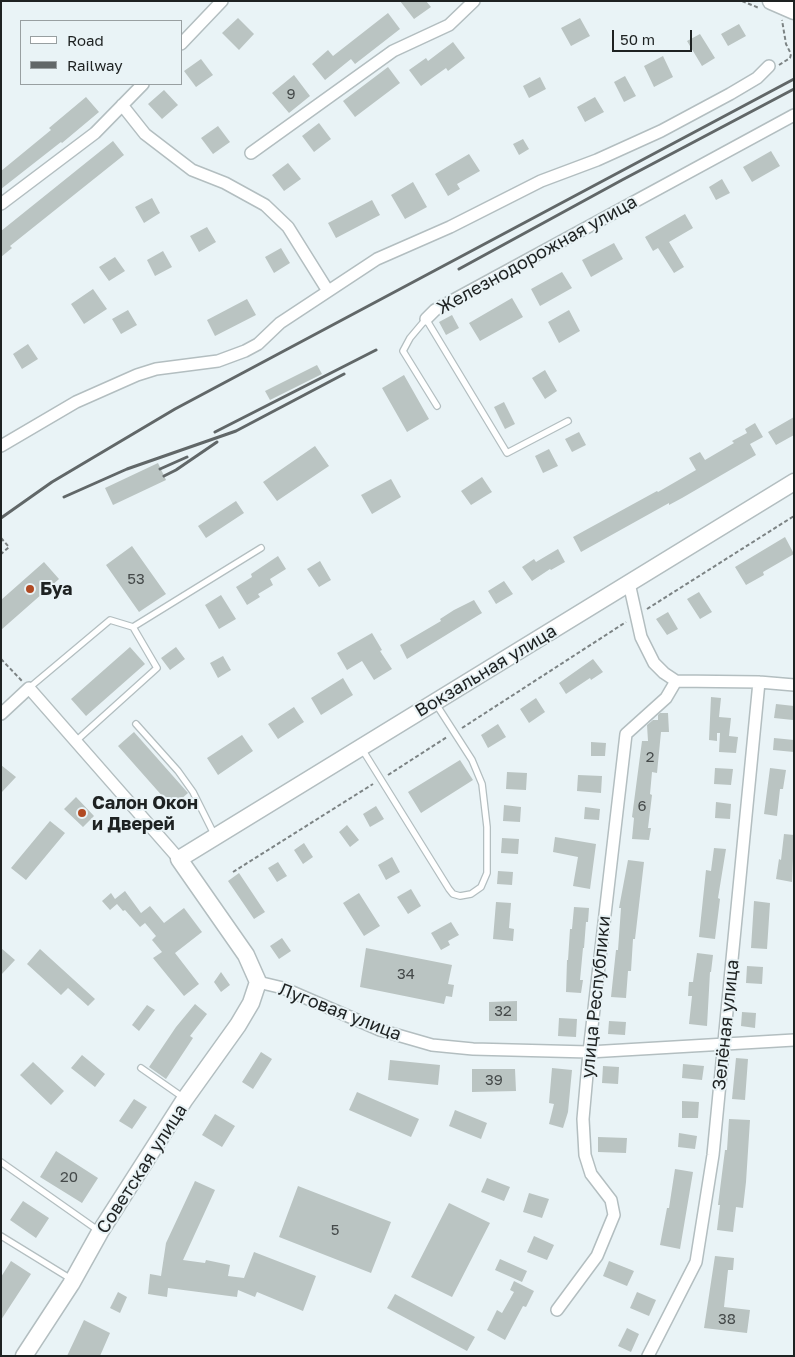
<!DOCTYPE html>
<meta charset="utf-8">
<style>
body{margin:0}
#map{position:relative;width:795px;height:1357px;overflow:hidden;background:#e9f3f6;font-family:"Golos Text",sans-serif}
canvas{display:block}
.frame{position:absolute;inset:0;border:2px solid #1e2222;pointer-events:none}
.legend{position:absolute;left:20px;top:20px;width:162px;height:65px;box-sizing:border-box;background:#e9f3f6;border:1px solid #989fa1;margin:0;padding:6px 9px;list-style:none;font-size:15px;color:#1e2222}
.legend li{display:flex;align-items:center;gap:10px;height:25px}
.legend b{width:25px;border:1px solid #989fa1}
.scale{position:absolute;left:612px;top:30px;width:80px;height:22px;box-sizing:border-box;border:2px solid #1e2222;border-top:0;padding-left:6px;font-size:15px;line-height:18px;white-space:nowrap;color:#1e2222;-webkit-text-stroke:4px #e9f3f6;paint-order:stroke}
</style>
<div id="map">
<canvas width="795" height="1357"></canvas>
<div class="frame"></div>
<ul class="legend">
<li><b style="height:6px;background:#fff"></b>Road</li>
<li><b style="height:6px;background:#616768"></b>Railway</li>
</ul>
<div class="scale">50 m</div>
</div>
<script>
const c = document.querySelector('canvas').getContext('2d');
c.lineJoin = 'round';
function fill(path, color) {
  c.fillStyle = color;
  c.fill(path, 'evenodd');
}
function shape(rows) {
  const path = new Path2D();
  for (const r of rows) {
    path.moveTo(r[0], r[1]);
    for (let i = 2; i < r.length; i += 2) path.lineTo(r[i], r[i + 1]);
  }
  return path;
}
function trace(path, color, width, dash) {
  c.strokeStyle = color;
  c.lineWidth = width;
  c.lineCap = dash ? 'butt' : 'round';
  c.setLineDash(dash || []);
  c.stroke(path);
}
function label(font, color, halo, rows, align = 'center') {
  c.font = font + ' "Golos Text",sans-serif';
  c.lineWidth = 4;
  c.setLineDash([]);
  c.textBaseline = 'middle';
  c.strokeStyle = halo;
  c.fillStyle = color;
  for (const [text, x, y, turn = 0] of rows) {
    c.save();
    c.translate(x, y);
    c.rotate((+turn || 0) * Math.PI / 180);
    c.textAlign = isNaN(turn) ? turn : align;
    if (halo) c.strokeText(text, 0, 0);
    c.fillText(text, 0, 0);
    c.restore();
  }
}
fill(shape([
 [400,1,426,1,431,7,414,19],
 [388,13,400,29,355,64,351,59,325,80,312,64,328,50,333,56],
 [238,18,254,34,239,50,222,33],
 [580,18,590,36,571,46,561,28],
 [739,24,746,36,728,46,721,34],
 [700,34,715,58,702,66,687,41],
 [453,42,465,58,448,71,446,68,421,86,409,70,426,58,428,61],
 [663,56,673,77,654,87,644,66],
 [201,59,213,75,196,87,184,71],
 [388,67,400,83,355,117,343,101],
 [294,75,310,96,289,113,272,93],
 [625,76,636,96,624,102,614,82],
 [540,77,546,89,529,98,523,86],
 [164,90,178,105,162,119,148,104],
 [86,97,99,112,62,143,61,142,1,189,1,171,51,130,49,128],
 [595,97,604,112,585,122,577,107],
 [319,123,331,139,314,152,302,136],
 [218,126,230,142,213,154,201,138],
 [523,139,529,149,519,155,513,144],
 [113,141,124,155,10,246,12,248,1,257,1,231],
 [771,151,780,166,752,182,743,167],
 [469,154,480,171,457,184,460,189,448,196,435,174],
 [288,163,301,179,284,191,272,175],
 [722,179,730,193,716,200,709,187],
 [413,182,427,207,405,219,391,195],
 [152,198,160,213,144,223,135,207],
 [372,200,380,215,336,238,328,223],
 [685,214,693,228,669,242,684,267,674,273,658,248,653,251,645,237],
 [207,227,216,242,199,252,190,236],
 [614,243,623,259,591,277,582,260],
 [281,248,290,263,274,273,265,257],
 [163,251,172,267,155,276,147,260],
 [115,257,125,271,109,281,99,267],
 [562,272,572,288,540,306,531,289],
 [93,289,107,309,84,324,71,304],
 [512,298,523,317,480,341,469,323],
 [247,299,256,315,215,336,207,320],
 [128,310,137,325,121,334,112,319],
 [569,310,580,331,559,343,548,322],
 [452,315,459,328,446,335,439,322],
 [28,344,38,359,22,369,13,354],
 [317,365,322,374,270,400,265,391],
 [545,370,557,391,545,399,532,378],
 [404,375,429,419,407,432,382,388],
 [504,402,515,424,505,429,494,407],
 [794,417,794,435,776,445,768,432],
 [755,423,763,437,750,444,756,455,682,498,669,505,669,503,581,552,573,537,657,491,658,492,696,470,689,458,700,452,705,460,734,443,732,441,747,433,745,429],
 [579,432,586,445,572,452,565,439],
 [315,446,329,466,277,501,263,482],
 [549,449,558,466,543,473,535,456],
 [158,463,166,480,113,505,105,488],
 [482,477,492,492,471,505,461,491],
 [391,479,401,497,372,514,361,495],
 [236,501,244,513,206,538,198,526],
 [785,537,794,554,763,572,764,575,746,585,735,567],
 [132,546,166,594,139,612,106,565],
 [558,549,565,562,551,570,550,569,532,581,522,567,534,559,536,562],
 [278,556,286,569,270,579,273,585,258,594,260,597,247,605,236,587,252,577,251,574],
 [320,561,331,580,319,587,307,569],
 [44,562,59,579,1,630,1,600],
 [504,581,513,594,496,604,488,591],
 [699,592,712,612,700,619,687,599],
 [221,595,236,619,219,629,205,605],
 [474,600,482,613,407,659,400,645,441,621,440,619,454,610],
 [668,612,678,629,667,635,656,619],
 [372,633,382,650,380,651,392,669,374,680,362,661,347,670,337,653],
 [130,647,145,664,86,716,71,699],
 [176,647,185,659,170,670,161,658],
 [223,656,231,670,218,678,210,663],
 [593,659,603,672,591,680,590,678,566,694,559,683],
 [343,678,353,695,321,715,311,698],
 [711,697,721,698,719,717,731,718,729,736,738,737,736,753,719,752,720,733,717,733,717,741,709,740],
 [536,698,545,712,529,723,520,709],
 [776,704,794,706,793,720,774,718],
 [294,707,304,722,278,739,268,724],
 [660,713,668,713,669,732,661,732,657,773,652,772,650,794,652,795,648,828,651,828,649,840,632,839,634,818,632,817,642,741,648,741,647,725,653,720,658,720,658,715],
 [498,724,506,737,488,748,481,735],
 [134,732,188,793,172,807,118,746],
 [242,735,253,751,218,775,207,758],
 [774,738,794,740,794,752,773,750],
 [591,742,606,743,605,756,591,756],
 [460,760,473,780,421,813,408,792],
 [1,765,16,777,1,793],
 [715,768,733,769,731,785,714,784],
 [770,768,786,770,783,789,780,789,777,816,764,814],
 [507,772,527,773,526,790,506,789],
 [578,775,602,776,601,793,577,791],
 [76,797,94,816,83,827,64,809],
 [716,802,731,804,730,819,715,818],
 [504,805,521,807,520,822,503,821],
 [376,806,384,819,370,827,363,814],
 [585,807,600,809,599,820,584,819],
 [50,821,65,833,26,880,11,868],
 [347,825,359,840,350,847,339,832],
 [784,834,794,835,792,882,776,879,779,859,781,860],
 [555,837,596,844,590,889,573,886,578,857,553,852],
 [502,838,519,839,518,854,501,853],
 [304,843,313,857,303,864,294,850],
 [714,848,726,849,718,898,720,899,715,939,699,937,706,870,711,871],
 [392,857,400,872,386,880,378,865],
 [628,860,644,862,635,939,633,939,631,971,628,971,626,998,611,997,616,950,618,950,621,908,619,908],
 [278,862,287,876,277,882,268,868],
 [498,871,513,872,512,885,497,884],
 [239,873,265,912,254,919,228,881],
 [411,889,421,906,408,914,397,897],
 [125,891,141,913,150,906,164,923,184,908,202,932,175,953,199,984,184,996,153,958,162,952,152,940,156,936,145,923,140,927,125,910,123,911,117,904,110,910,102,901,111,893,115,899],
 [359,893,380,926,364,936,343,903],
 [754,901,770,903,767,949,751,948],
 [496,902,511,903,509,928,514,929,513,941,493,939],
 [574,907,589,908,588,922,586,922,584,948,583,948,580,980,583,980,581,993,566,992,567,960,568,960,570,929,572,929],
 [451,922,459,935,448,941,450,945,441,950,431,933],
 [282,938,291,951,279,959,270,946],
 [1,948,15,960,1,975],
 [366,948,452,965,448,984,454,985,452,997,446,996,444,1004,360,987],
 [40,949,95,999,88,1006,68,988,61,995,27,964],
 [697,953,713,955,711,972,710,972,707,1026,689,1024,692,996,688,996,689,982,693,982],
 [747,966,763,967,762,984,746,983],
 [221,972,230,985,221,992,214,982],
 [517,1001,517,1021,489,1021,489,1002],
 [195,1004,207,1014,190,1036,193,1038,166,1079,149,1067,176,1027],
 [147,1005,155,1010,139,1031,132,1025],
 [742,1012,756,1013,755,1028,741,1026],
 [559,1018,577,1019,576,1037,558,1036],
 [609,1021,626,1022,625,1035,608,1034],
 [261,1052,272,1059,253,1089,242,1082],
 [82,1055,105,1074,95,1087,71,1068],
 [736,1058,748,1059,745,1100,732,1099],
 [390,1060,440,1065,438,1085,388,1080],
 [33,1062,64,1091,51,1105,20,1075],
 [683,1064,704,1066,702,1080,682,1078],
 [603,1066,619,1067,618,1084,602,1083],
 [552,1068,572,1070,568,1112,563,1128,549,1124,554,1104,549,1103],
 [472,1069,515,1069,516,1091,472,1092],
 [357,1092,419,1119,411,1137,349,1110],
 [134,1099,147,1107,132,1129,119,1121],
 [682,1101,699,1102,698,1118,682,1118],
 [455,1110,487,1123,481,1139,449,1126],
 [215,1114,235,1126,222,1147,202,1135],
 [729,1119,750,1120,746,1182,743,1208,736,1207,733,1232,717,1230,720,1205,718,1205,725,1150,727,1150],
 [679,1133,697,1136,695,1149,678,1147],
 [598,1137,627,1138,626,1153,598,1152],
 [56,1151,98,1178,82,1203,40,1177],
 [675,1169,693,1172,680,1249,660,1245,667,1208,669,1208],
 [487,1178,510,1187,504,1201,481,1192],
 [195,1181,215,1190,183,1260,205,1263,206,1260,230,1265,228,1276,244,1278,254,1252,316,1276,303,1311,257,1292,255,1297,238,1290,237,1297,168,1288,167,1297,148,1294,150,1274,161,1276,166,1243],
 [298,1186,391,1222,371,1273,279,1237],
 [529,1193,549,1199,542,1218,523,1212],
 [23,1201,49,1218,36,1238,10,1220],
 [449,1203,490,1223,452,1297,411,1277],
 [534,1236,554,1245,547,1260,527,1252],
 [715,1256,734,1258,733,1270,728,1270,724,1307,750,1310,747,1333,704,1328],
 [500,1259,527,1271,522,1282,495,1270],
 [11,1261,31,1274,1,1320,1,1277],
 [609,1261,634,1271,627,1286,603,1276],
 [514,1281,534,1291,526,1307,523,1306,505,1340,487,1330,497,1310,502,1313,514,1292,510,1290],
 [118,1292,127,1297,120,1313,110,1308],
 [637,1292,656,1300,649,1316,630,1308],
 [395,1294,475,1337,467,1351,387,1308],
 [84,1320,110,1333,100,1356,67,1356],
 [627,1328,639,1334,631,1352,618,1346]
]), '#bac4c2');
const lane = shape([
 [437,406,403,351,410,338,426,319,507,453,568,421],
 [29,688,110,620,133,627,261,548],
 [136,724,178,771,193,792,215,836],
 [76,741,157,668,133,627],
 [362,749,449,889,453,894,460,896,471,894,481,887,487,873,487,827,482,784,472,760,436,704],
 [141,1068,184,1098],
 [1,1162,99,1231],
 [1,1236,71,1279]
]);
const street = shape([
 [181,44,222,1],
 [122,105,145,134,192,170,225,183,265,205,288,227,328,291],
 [251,153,393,51,449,25,474,1],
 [1,204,95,133,143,84],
 [426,319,435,310,794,115],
 [1,446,76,402,137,375,156,369,218,361,245,351,258,344,280,323,377,259,450,227,541,181,597,160,661,131,730,94,757,78,769,66],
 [629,583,641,637,654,663,664,673,676,681],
 [676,681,759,682,794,685],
 [1,714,29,688,179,859],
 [258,982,283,988,380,1030,432,1045,473,1049,589,1052,794,1040],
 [557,1310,597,1256,614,1215,611,1200,591,1174,585,1155,583,1119,589,1052,626,734,666,698,676,681],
 [648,1356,696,1262,713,1155,759,682]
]);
const secondary = shape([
 [771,1,794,11],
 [24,1356,71,1284,100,1232,185,1099,238,1025,251,1003,258,982,246,955,179,859,794,482]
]);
trace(lane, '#b3bec0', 8);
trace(street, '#b3bec0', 14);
trace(secondary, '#b3bec0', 19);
trace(shape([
 [742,1,759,8],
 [779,65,790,58,791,54,786,44,782,20],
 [1,538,9,547,1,554],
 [647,609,794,516],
 [1,659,22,681],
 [462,728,626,622],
 [388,775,447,737],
 [233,872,373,784]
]), '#7c8384', 2, [4, 2.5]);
trace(lane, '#fff', 5.5);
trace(street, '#fff', 11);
trace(secondary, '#fff', 16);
trace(shape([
 [459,269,622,180,794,89],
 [215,432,376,350],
 [160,469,187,457],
 [164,476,176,470,217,442],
 [64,497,127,469,236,431,344,374],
 [1,518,52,482,175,409,794,79]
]), '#616768', 3);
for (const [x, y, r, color] of [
 [30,589,5,"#b14a23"],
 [82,813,5,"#b14a23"]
]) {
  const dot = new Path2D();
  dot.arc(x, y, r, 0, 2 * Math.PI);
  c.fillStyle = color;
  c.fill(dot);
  trace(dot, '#e9f3f6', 2);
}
label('15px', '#454a4a', null, [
 ["9",291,94],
 ["53",136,579],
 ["2",650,757],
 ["6",642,806],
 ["34",406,974],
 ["32",503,1011],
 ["39",494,1080],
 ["20",69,1177],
 ["5",335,1230],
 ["38",727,1319]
]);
label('18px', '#1e2222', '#e9f3f6', [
 ["Железнодорожная улица",537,255,-29],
 ["Вокзальная улица",486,671,-31],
 ["улица Республики",596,997,-84],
 ["Луговая улица",340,1012,21],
 ["Зелёная улица",726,1025,-84],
 ["Советская улица",142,1169,-57]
]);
label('bold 18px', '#1e2222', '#e9f3f6', [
 ["Буа",40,589],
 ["Салон Окон",92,803],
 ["и Дверей",92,824]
], 'left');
</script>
